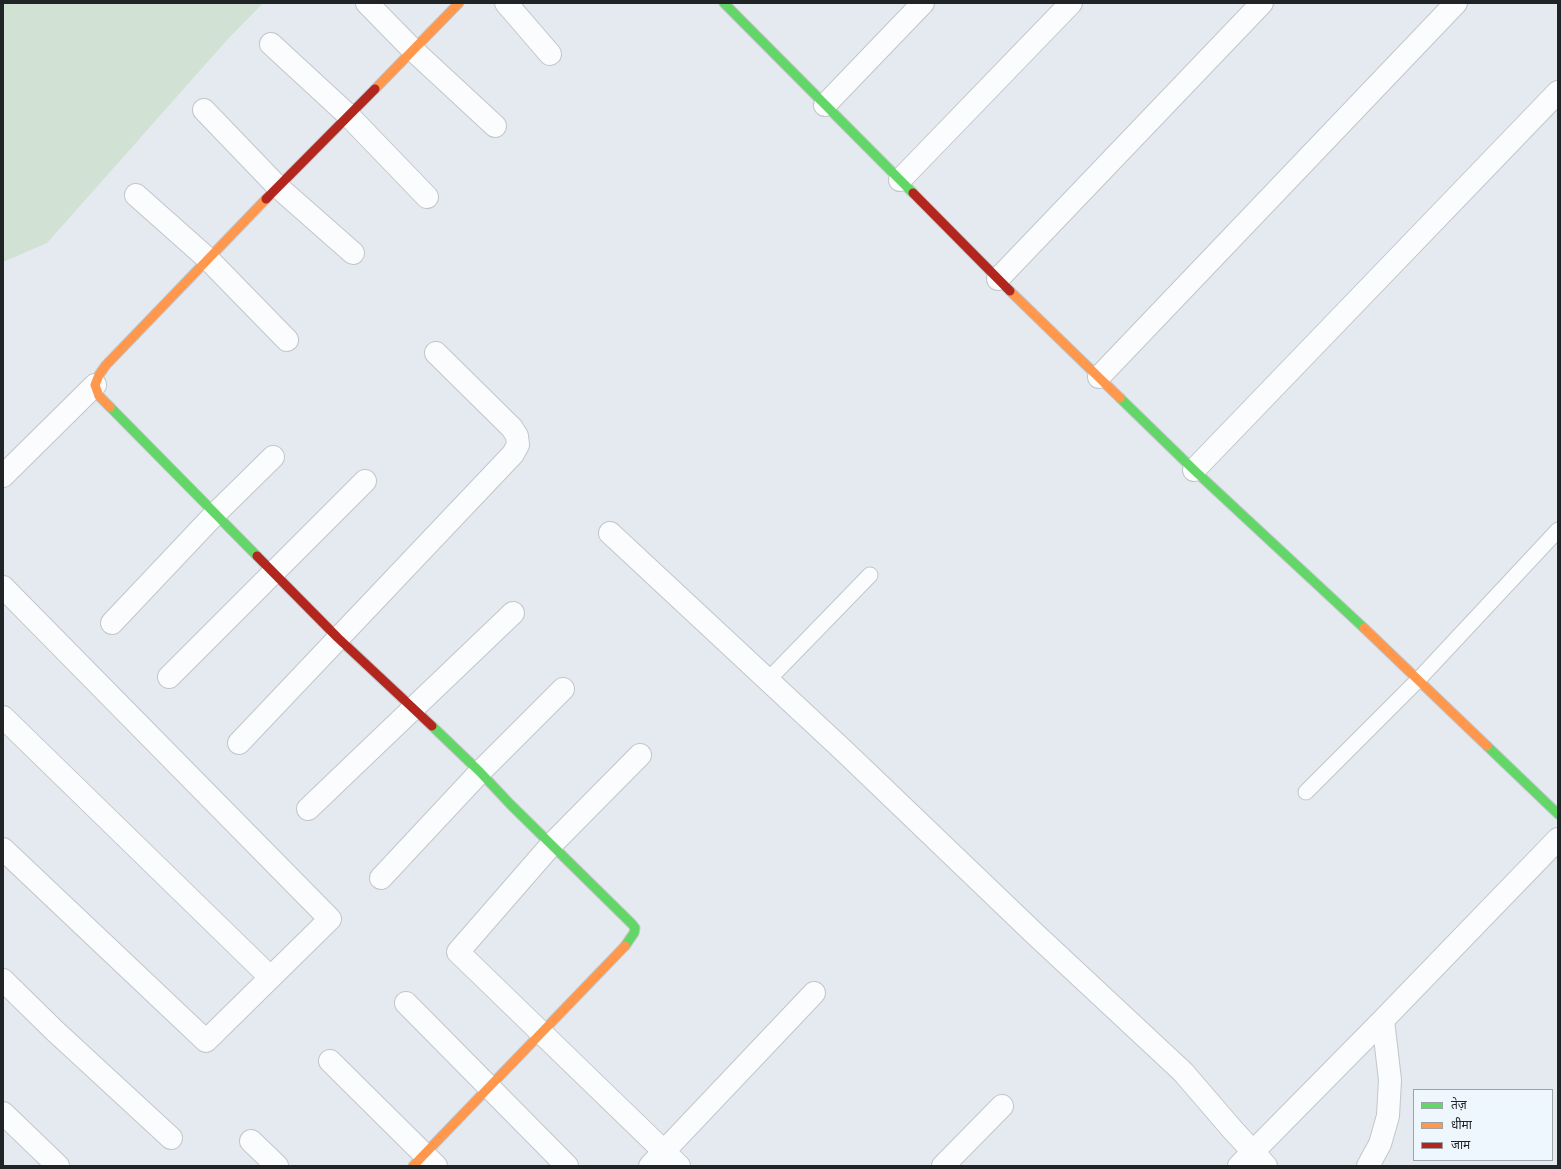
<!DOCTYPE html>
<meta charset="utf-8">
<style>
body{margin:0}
#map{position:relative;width:1561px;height:1169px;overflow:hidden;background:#e4eaef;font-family:Montserrat,"Noto Sans Devanagari",sans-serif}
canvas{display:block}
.frame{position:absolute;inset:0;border:4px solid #202427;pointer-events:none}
.legend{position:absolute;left:1413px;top:1089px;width:140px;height:72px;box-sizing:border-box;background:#eff7fe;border:1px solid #9ca3a8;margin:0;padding:5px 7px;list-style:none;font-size:12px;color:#202427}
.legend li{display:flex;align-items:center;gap:8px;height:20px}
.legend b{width:20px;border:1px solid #9ca3a8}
</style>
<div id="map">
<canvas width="1561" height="1169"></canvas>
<div class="frame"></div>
<ul class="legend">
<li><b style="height:5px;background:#63d668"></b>तेज़</li>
<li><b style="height:5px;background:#ff974d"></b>धीमा</li>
<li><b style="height:5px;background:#b3261e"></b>जाम</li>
</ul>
</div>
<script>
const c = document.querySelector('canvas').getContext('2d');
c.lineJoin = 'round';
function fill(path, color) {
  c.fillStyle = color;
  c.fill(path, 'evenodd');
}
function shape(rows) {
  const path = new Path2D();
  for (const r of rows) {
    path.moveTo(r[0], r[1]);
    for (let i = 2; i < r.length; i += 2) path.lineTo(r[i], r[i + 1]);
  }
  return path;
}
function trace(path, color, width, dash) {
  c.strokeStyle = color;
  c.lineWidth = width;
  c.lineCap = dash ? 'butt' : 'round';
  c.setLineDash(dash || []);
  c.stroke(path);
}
fill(shape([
 [3,3,263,3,227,40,47,243,3,262]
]), '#d1e1d4');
const lane = shape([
 [768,680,870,575],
 [1306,792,1418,680,1558,530]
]);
const street = shape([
 [367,3,413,50,495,126],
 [506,3,550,54],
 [271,44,348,115,427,197],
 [825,105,923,3],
 [204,110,278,187,353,253],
 [900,180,1071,3],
 [136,195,208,259,287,340],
 [998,279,1262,3],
 [1099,377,1456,3],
 [1194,470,1558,92],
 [3,476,95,385],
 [610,533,843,750,1035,934,1183,1072,1232,1129,1266,1166],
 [3,587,330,919,206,1041,3,849],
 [112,623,215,514,273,457],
 [169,677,365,481],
 [3,717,270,977],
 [239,743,513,454,518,445,517,436,512,428,436,353],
 [640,755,552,844,458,952,679,1166],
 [308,809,513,613],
 [381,878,480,772,563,689],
 [3,980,55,1031,171,1138],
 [406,1003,567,1166],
 [330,1061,436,1166],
 [3,1113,58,1166],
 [251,1141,277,1166],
 [650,1166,814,993],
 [943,1166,1002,1106],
 [1239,1166,1383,1020,1558,839],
 [1368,1166,1380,1144,1388,1116,1390,1080,1383,1020]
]);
const fast = shape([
 [724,3,913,193],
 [1120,398,1194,470,1364,628],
 [110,407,257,556],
 [432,726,480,772,510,804,632,924,635,928,634,933,625,946],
 [1487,746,1558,814]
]);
const slow = shape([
 [375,89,459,3],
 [1010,291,1120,398],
 [110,407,99,396,95,385,99,375,106,365,266,199],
 [1364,628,1487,746],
 [413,1166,625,946]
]);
const jam = shape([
 [913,193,1010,291],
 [266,199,375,89],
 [257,556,338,638,432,726]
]);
trace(lane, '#c2c6ca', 17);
trace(street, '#c2c6ca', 24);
trace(fast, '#c2c6ca', 11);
trace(slow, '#c2c6ca', 11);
trace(jam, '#c2c6ca', 11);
trace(lane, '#fbfcfd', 15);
trace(street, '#fbfcfd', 22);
trace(fast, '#63d668', 9);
trace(slow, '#ff974d', 9);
trace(jam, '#b3261e', 9);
</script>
